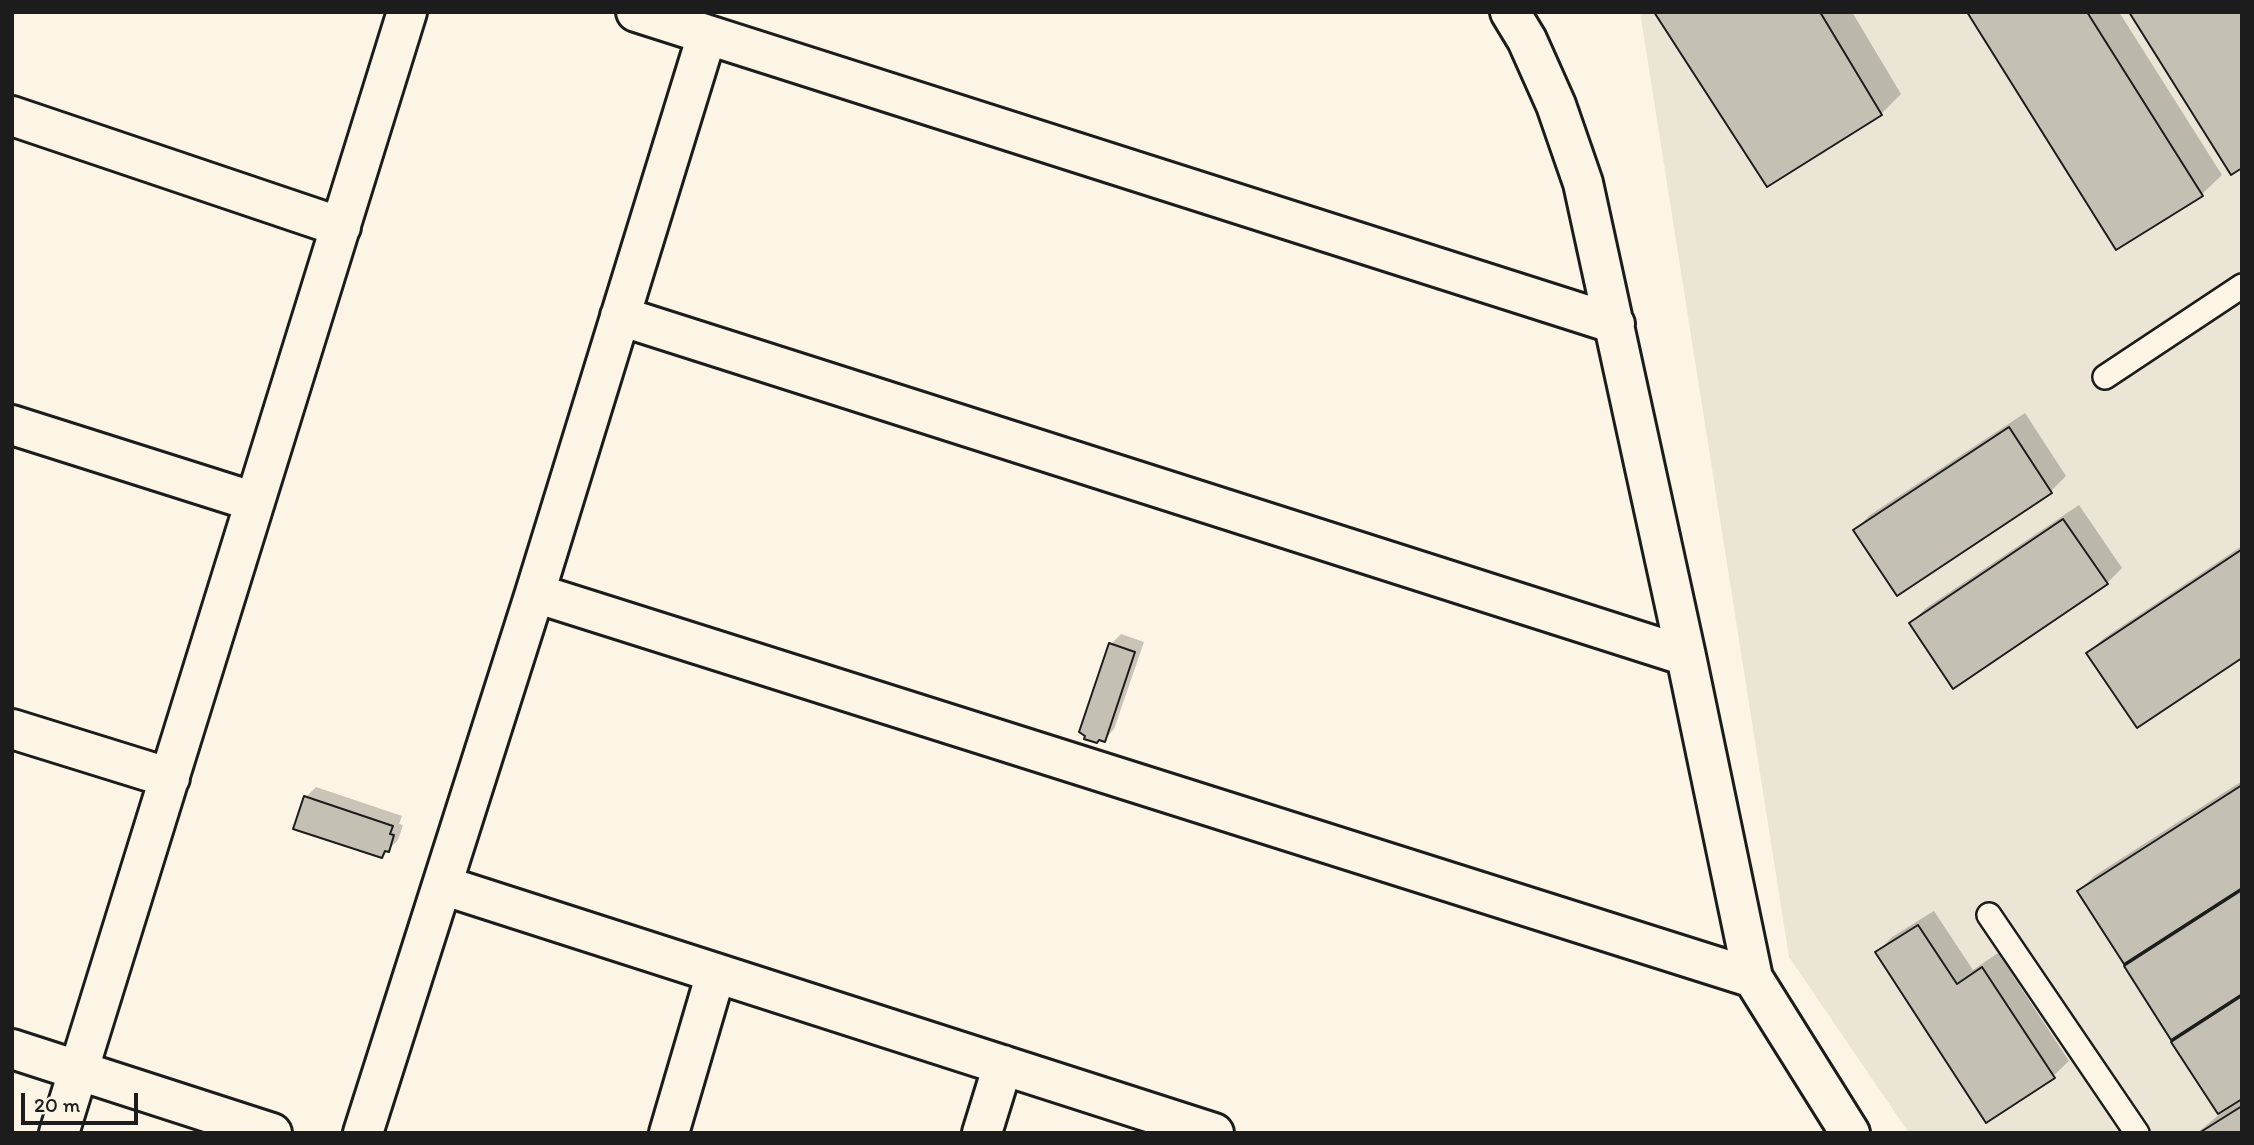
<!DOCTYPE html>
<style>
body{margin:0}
#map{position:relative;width:2254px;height:1145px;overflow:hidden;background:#fcf5e5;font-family:Itim,sans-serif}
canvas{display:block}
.frame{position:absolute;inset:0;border:14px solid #1c1c1c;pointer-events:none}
.scale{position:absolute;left:21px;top:1093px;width:117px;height:32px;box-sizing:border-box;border:4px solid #1c1c1c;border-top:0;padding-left:9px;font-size:21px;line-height:24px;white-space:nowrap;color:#1c1c1c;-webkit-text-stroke:5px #fcf5e5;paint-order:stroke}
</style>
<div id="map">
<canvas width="2254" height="1145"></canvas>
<div class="frame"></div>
<div class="scale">20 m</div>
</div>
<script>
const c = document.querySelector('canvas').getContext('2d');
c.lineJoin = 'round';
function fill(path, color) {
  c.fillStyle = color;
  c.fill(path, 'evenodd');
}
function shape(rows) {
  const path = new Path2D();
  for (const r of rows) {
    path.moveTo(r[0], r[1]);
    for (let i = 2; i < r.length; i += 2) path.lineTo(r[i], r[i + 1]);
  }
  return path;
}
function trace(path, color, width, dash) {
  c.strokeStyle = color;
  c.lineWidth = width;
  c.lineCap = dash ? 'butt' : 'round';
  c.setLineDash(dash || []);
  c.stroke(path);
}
fill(shape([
 [1640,12,2242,12,2242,1133,1909,1133,1789,957]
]), '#ebe5d6');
fill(shape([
 [1656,12,1852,12,1901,94,1881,114,1768,184],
 [1969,12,2119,12,2222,175,2202,194],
 [2025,413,2066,476,2051,491,1855,530,1870,515],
 [2079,505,2122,568,2107,583,1911,623,1926,608],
 [2242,546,2242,656,2088,653,2104,638],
 [1121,634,1144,642,1114,729,1104,740,1111,644],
 [2242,781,2242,1133,2197,1133,2220,1114,2173,1042,2184,1032,2171,1037,2079,891,2094,876],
 [316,787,402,816,399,824,403,825,398,840,382,856,306,797],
 [1934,911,1973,970,1998,953,2069,1061,2053,1076,1877,953,1892,937]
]), '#0003');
const building = shape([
 [1654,12,1820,12,1882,115,1767,187,1654,12],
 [1967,12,2087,12,2203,196,2116,250,1967,12],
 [2129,12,2242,12,2242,168,2231,175,2129,12],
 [2009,427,2052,493,1897,596,1853,530,2009,427],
 [2063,519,2108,584,1953,689,1909,623,2063,519],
 [2241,550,2242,658,2137,728,2086,653,2241,550],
 [1109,643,1135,652,1105,742,1099,740,1097,743,1084,739,1085,736,1079,732,1109,643],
 [2242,785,2242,888,2124,964,2077,891,2242,785],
 [304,796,393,826,390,834,394,835,389,852,385,851,382,858,293,829,304,796],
 [2242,890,2242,994,2171,1040,2124,966,2242,890],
 [1918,925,1957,984,1982,967,2055,1078,1986,1123,1875,952,1918,925],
 [2242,996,2242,1099,2218,1114,2171,1042,2242,996],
 [2242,1106,2242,1133,2199,1133,2242,1106]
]);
fill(building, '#c4c0b3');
trace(building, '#1c1c1c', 2);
const service = shape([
 [2105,377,2242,286],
 [1989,915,2137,1133]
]);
const minor = shape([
 [636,12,1615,324],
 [1510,12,1527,40,1556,105,1583,183,1686,656,1753,978,1850,1133],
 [12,116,341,227],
 [620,316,1686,656],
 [12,425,255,502],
 [535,593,1753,978],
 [12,729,170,778],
 [442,885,1214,1133],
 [12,1049,272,1133],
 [59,1133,407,12],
 [363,1133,535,593,707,35],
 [669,1133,716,973],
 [982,1133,1003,1065]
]);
trace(service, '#1c1c1c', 28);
trace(minor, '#1c1c1c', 44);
trace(service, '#fcf5e5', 23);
trace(minor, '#fcf5e5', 38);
</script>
